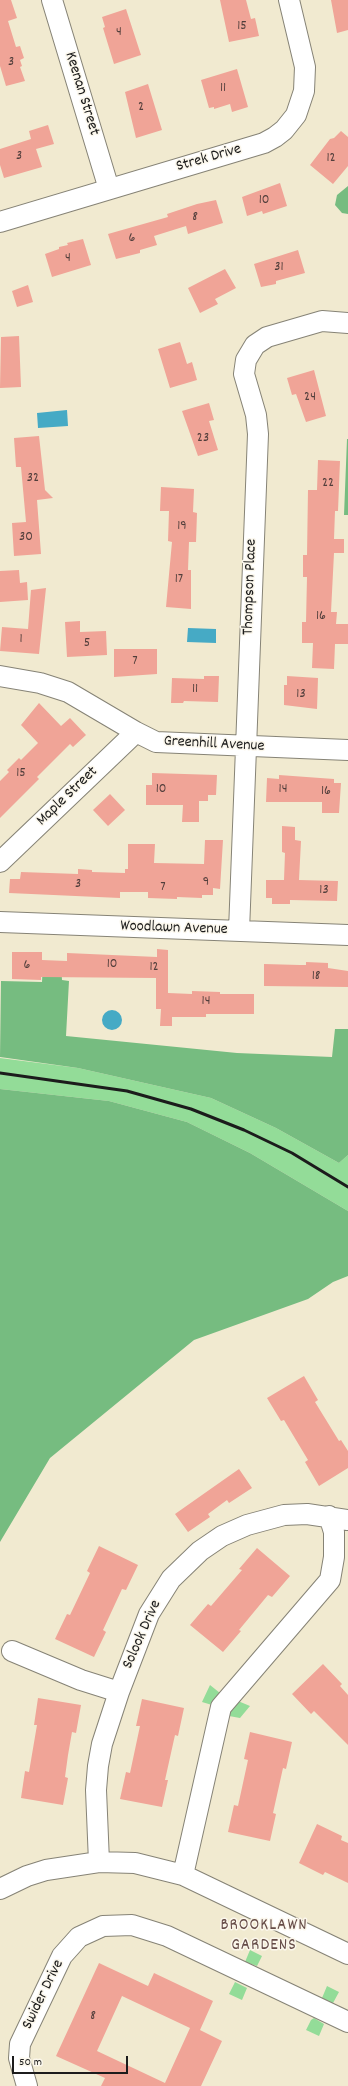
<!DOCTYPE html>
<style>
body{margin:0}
#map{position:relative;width:348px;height:2086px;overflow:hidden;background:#f1ead0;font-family:Dekko,sans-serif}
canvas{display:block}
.scale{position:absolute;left:12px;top:2056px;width:116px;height:18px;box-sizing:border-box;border:2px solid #1c1c1c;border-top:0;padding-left:5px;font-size:12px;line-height:14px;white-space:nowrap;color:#1c1c1c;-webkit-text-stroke:3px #fbf7ec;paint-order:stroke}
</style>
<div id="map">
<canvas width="348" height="2086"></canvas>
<div class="scale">50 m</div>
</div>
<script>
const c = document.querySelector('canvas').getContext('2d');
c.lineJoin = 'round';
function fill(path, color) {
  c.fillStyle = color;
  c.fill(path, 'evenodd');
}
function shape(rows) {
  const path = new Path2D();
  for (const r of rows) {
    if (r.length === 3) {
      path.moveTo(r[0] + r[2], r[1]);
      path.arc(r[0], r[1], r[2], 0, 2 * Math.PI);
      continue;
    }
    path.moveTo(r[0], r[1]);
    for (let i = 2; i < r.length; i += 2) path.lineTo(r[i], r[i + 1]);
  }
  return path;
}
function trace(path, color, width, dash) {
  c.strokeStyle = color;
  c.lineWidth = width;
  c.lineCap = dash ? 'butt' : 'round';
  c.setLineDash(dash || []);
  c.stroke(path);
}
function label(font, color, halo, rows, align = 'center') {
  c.font = font + ' Dekko,sans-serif';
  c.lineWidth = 3;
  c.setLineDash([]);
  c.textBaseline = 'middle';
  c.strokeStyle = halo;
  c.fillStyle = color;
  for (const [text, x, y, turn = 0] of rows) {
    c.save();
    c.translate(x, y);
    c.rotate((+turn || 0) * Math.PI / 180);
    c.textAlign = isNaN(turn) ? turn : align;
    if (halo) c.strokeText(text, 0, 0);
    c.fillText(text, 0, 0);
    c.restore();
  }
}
fill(shape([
 [0,1058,78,1068,211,1098,276,1128,339,1163,348,1155,348,1211,250,1153,187,1122,109,1101,0,1089],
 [210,1685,220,1693,212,1705,202,1702],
 [238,1701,250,1706,240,1718,229,1716,228,1712],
 [250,1950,262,1956,257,1966,245,1962],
 [235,1982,247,1988,242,2000,229,1994],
 [327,1986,339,1992,333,2003,322,1998],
 [314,2018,324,2024,319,2036,306,2030,311,2020]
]), '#93dc98');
fill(shape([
 [348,186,348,214,342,213,335,205,337,195],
 [347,439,348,439,348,515,344,515],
 [61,961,62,980,69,981,66,1036,237,1053,332,1057,335,1029,348,1029,348,1155,339,1163,276,1128,211,1098,78,1068,0,1057,1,981,42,982,43,962],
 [0,1089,109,1101,187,1122,250,1153,348,1211,348,1276,333,1282,308,1299,194,1340,50,1458,0,1542]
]), '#76bc80');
fill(shape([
 [67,410,68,426,38,428,37,413],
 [188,628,216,629,216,643,187,642],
 [112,1020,10]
]), '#46aac5');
fill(shape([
 [0,0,11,0,17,18,8,21,16,47,20,46,24,58,20,60,22,66,20,67,25,81,6,86,0,66],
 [220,0,246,0,251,19,255,18,259,36,229,42],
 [331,0,348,0,348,30,337,33],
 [126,9,141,55,114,64,103,28,105,27,102,17],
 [237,69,248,107,232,112,230,104,214,109,214,107,209,108,201,80],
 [148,84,162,130,136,138,125,92],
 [48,125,54,144,36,149,42,167,4,178,0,165,0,149,31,139,29,131],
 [341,131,348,137,348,166,333,184,310,165,330,139,334,138],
 [280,183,287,206,263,214,262,211,247,216,242,197],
 [216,200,223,223,188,234,186,226,154,236,157,245,140,250,140,253,116,259,108,234,168,217,167,214,197,204],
 [83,239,91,265,52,277,45,254,59,249,59,247,68,245,67,243],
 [298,250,305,273,276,281,276,284,261,287,254,264],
 [225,269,236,288,215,299,218,304,200,313,188,288],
 [28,285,33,302,17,307,12,291],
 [19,336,21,387,0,388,1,337],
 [180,342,187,364,192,362,197,380,170,388,158,349],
 [314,370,326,416,306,422,296,394,292,395,287,378],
 [209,403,214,420,209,421,218,450,198,456,182,411],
 [39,436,45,490,53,498,37,500,41,554,14,556,12,523,26,522,21,467,16,467,14,438],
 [318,460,340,461,338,511,335,511,334,539,344,539,344,553,334,553,331,612,337,612,336,624,348,624,348,644,335,644,334,669,312,668,313,643,302,643,302,622,306,622,307,577,303,577,303,555,307,555,308,490,317,490],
 [161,487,194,489,193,512,197,513,196,542,189,542,188,570,191,570,191,609,166,607,172,542,168,541,169,511,160,511],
 [19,570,20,583,27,582,28,600,0,602,0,571],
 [46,588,39,654,0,651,2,627,28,629,31,590],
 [80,621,80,632,106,631,107,655,67,657,65,622],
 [114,649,157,649,157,674,114,677],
 [204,676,219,676,218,702,184,701,183,703,171,703,172,678,204,679],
 [287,676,318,678,317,709,284,705,284,685,287,685],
 [39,703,61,726,70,718,86,735,73,747,70,744,37,777,39,779,0,818,0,781,9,772,7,770,19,758,21,760,38,743,21,725],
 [152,773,217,775,216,795,208,795,208,801,199,801,199,822,182,822,183,805,146,805,146,785,152,785],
 [279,775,334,779,334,783,341,783,339,813,322,813,322,802,266,802,267,778,279,779],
 [110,794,125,810,108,826,93,810],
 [282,826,295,827,295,840,301,841,299,880,338,881,337,901,290,900,290,904,272,904,272,898,266,898,266,880,284,880,285,853,282,852],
 [205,840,223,840,220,889,213,888,213,895,202,895,202,898,177,897,177,899,148,898,148,892,120,892,120,898,9,893,10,879,20,879,21,872,78,874,78,869,92,870,92,872,125,873,125,869,128,869,128,844,155,844,154,863,204,864],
 [157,949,168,950,168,993,192,994,192,991,220,992,220,994,254,994,254,1014,206,1014,206,1017,172,1017,172,1026,160,1026,161,1009,156,1009,156,978,41,977,41,980,12,979,12,952,42,952,42,960,67,961,67,953,157,957],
 [306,962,328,963,328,968,348,971,348,987,264,986,264,964,300,965,306,965],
 [304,1376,318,1400,315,1402,339,1441,341,1440,348,1451,348,1468,319,1486,305,1462,308,1460,284,1420,281,1421,267,1398],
 [239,1469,252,1488,229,1503,227,1500,208,1514,210,1517,188,1532,175,1514],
 [99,1546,138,1565,126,1590,122,1589,103,1630,106,1632,94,1657,55,1639,67,1614,70,1615,90,1573,87,1571],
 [257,1548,290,1576,272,1597,268,1595,239,1630,241,1631,223,1652,190,1625,208,1604,211,1606,242,1570,239,1569],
 [323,1664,342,1684,340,1686,348,1695,348,1745,314,1711,311,1714,292,1694],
 [38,1698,81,1705,76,1733,72,1732,68,1755,65,1777,68,1778,63,1805,21,1798,25,1771,29,1772,37,1725,34,1725],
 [142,1699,184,1708,178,1736,175,1735,165,1780,168,1780,162,1807,120,1799,126,1772,130,1773,140,1726,136,1726],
 [250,1732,292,1742,286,1769,283,1768,273,1813,276,1814,270,1841,228,1832,234,1805,238,1806,248,1760,244,1759],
 [317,1824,342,1836,341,1840,348,1843,348,1883,325,1872,323,1875,299,1863],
 [99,1963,148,1986,154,1973,213,2001,200,2030,222,2041,201,2086,101,2086,105,2078,56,2056],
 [122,1996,190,2028,165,2083,97,2051]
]), '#f0a497');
const minor = shape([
 [52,0,109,189],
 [0,222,264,143,275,137,284,130,296,115,304,91,305,67,289,0],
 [0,676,40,683,68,692,136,732,156,742,348,750],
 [0,862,136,732],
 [0,922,348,935],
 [239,931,258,434,256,415,244,374,246,360,255,345,267,337,322,321,348,323],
 [12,1651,81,1680,119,1692],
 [99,1862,96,1790,98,1766,102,1744,119,1692,149,1614,171,1579,200,1551,222,1536,247,1525,284,1515,307,1514,348,1520],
 [183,1875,221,1707,330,1580,334,1557,334,1532,329,1516],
 [0,1889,27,1876,46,1870,99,1862,135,1863,183,1875,348,1954],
 [27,2086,19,2058,20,2044,62,1956,79,1937,103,1926,132,1925,167,1936,348,2022]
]);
trace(minor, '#868376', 22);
trace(minor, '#fff', 20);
trace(shape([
 [0,1073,127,1091,191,1109,244,1130,292,1153,348,1187]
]), '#1c1c1c', 3);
label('14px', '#513e3b', null, [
 ["15",242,27],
 ["4",119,33],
 ["3",11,63],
 ["11",223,89],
 ["2",141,108],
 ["3",19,157],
 ["12",331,159],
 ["10",264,201],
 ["8",195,218],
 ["6",132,239],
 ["4",68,259],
 ["31",279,268],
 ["24",310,398],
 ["23",203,439],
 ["32",33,479],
 ["22",328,484],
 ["19",182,527],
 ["30",26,538],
 ["17",179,580],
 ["16",321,617],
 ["1",21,640],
 ["5",87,644],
 ["7",135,662],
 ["11",195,690],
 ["13",301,695],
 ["15",21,774],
 ["10",161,790],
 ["14",283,790],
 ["16",326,792],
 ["9",206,883],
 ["3",78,885],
 ["7",163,888],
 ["13",324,891],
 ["10",112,965],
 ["6",27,966],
 ["12",154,968],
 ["18",316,977],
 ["14",206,1002],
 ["8",93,2017]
]);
label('16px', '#1c1c1c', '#fbf7ec', [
 ["Keenan Street",81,94,73],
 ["Strek Drive",209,159,-16],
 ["Thompson Place",251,587,-88],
 ["Greenhill Avenue",214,745,3],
 ["Maple Street",68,797,-44],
 ["Woodlawn Avenue",174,929,2],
 ["Solook Drive",143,1635,-66],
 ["Swider Drive",44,1995,-64]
]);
c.letterSpacing = '1px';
label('17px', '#664c47', '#fbf7ec', [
 ["BROOKLAWN",264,1927],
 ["GARDENS",264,1947]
]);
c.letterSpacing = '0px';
</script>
